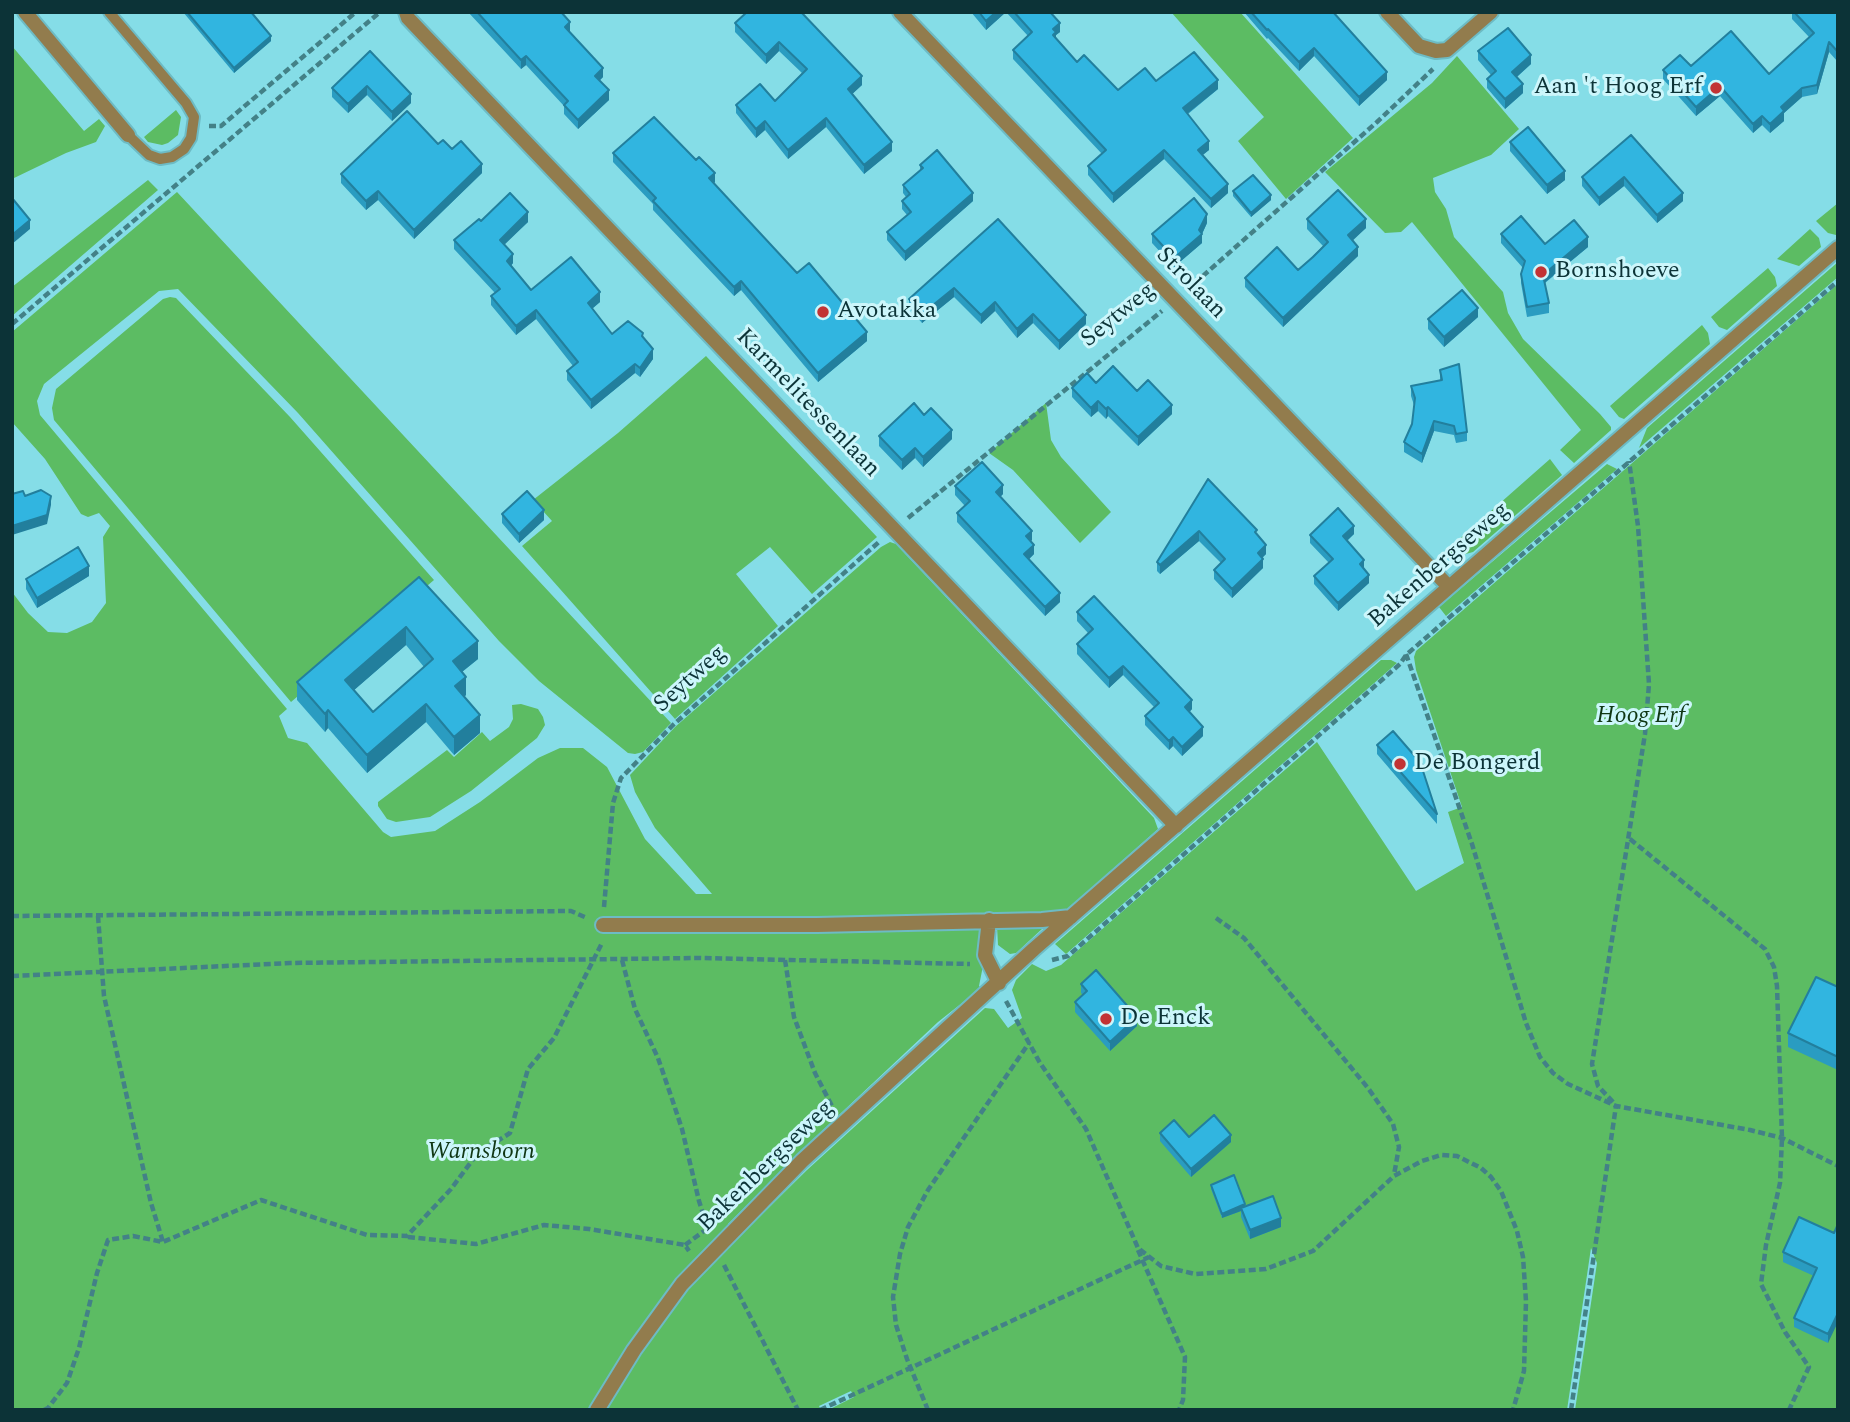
<!DOCTYPE html>
<style>
body{margin:0}
#map{position:relative;width:1850px;height:1422px;overflow:hidden;background:#85dde7;font-family:Spectral,serif}
canvas{display:block}
.frame{position:absolute;inset:0;border:14px solid #0c3337;pointer-events:none}
</style>
<div id="map">
<canvas width="1850" height="1422"></canvas>
<div class="frame"></div>
</div>
<script>
const c = document.querySelector('canvas').getContext('2d');
c.lineJoin = 'round';
function fill(path, color) {
  c.fillStyle = color;
  c.fill(path, 'evenodd');
}
function shape(rows) {
  const path = new Path2D();
  for (const r of rows) {
    path.moveTo(r[0], r[1]);
    for (let i = 2; i < r.length; i += 2) path.lineTo(r[i], r[i + 1]);
  }
  return path;
}
function trace(path, color, width, dash) {
  c.strokeStyle = color;
  c.lineWidth = width;
  c.lineCap = dash ? 'butt' : 'round';
  c.setLineDash(dash || []);
  c.stroke(path);
}
function label(font, color, halo, rows, align = 'center') {
  c.font = font + ' Spectral,serif';
  c.lineWidth = 6;
  c.setLineDash([]);
  c.textBaseline = 'middle';
  c.strokeStyle = halo;
  c.fillStyle = color;
  for (const [text, x, y, turn = 0] of rows) {
    c.save();
    c.translate(x, y);
    c.rotate((+turn || 0) * Math.PI / 180);
    c.textAlign = isNaN(turn) ? turn : align;
    if (halo) c.strokeText(text, 0, 0);
    c.fillText(text, 0, 0);
    c.restore();
  }
}
fill(shape([
 [1171,12,1240,12,1353,138,1286,199,1238,141,1264,117],
 [12,46,84,131,99,119,105,126,96,142,66,153,12,179],
 [1457,56,1519,129,1491,155,1433,178,1435,192,1446,209,1454,237,1503,292,1508,313,1523,339,1600,414,1611,427,1611,430,1574,463,1560,450,1581,430,1412,222,1401,232,1385,233,1325,172,1432,83],
 [176,110,181,117,178,135,168,143,162,145,148,142,144,137],
 [148,180,158,190,12,316,12,287],
 [177,192,671,723,643,752,635,754,628,753,539,681,499,641,298,413,178,289,159,291,44,384,37,401,40,415,287,709,279,716,288,738,307,743,383,832,391,837,435,831,480,802,538,758,560,748,583,748,607,767,645,839,696,894,712,894,655,828,635,792,630,775,675,727,881,547,890,542,896,544,1154,818,1158,829,1068,909,1049,913,993,915,979,986,981,988,938,1022,807,1145,728,1224,736,1240,807,1170,985,1008,994,1009,1008,1028,1022,1018,1012,990,1016,980,1032,964,1046,971,1061,965,1317,742,1416,891,1464,863,1448,812,1462,807,1416,670,1414,657,1416,651,1838,284,1838,1410,1575,1410,1597,1263,1591,1248,1567,1410,828,1410,854,1397,851,1391,819,1406,821,1410,12,1410,12,592,28,613,48,632,67,633,92,622,106,603,103,537,110,526,99,513,88,517,81,514,45,459,12,422,12,332],
 [1838,203,1838,234,1836,235,1828,233,1816,221],
 [1810,229,1819,238,1821,247,1799,266,1777,259],
 [1838,262,1838,277,1639,448,1647,428],
 [1768,268,1775,277,1777,286,1727,330,1719,327,1711,317],
 [170,297,176,298,290,417,434,580,291,702,54,420,52,408,56,389,163,299],
 [1702,325,1708,333,1710,344,1624,419,1619,417,1610,406],
 [706,356,877,537,812,594,770,547,736,574,778,626,675,719,522,546,552,521,533,500,618,433],
 [1046,403,1051,440,1061,457,1111,512,1080,543,1013,470,989,453],
 [1550,459,1562,475,1473,552,1451,558,1440,556],
 [1607,464,1617,469,1446,616,1439,607],
 [1381,660,1391,660,1397,663,1066,954,1055,944],
 [521,704,538,709,543,717,545,725,537,738,471,791,430,817,396,822,387,819,378,806,378,802,447,750,454,757,482,732,490,741,509,727,513,719,512,705],
 [997,926,1042,927,1042,929,1016,953,1010,954,998,945]
]), '#5cbc63');
const lane = shape([
 [109,12,186,103,194,117,191,138,184,149,172,157,160,159,149,155,128,135]
]);
const street = shape([
 [25,12,128,135],
 [406,12,408,18,1176,826],
 [900,12,1449,587],
 [1387,12,1419,46,1436,51,1447,50,1491,12],
 [989,920,985,955,999,983],
 [603,925,817,925,1042,920,1071,917],
 [597,1410,634,1350,682,1284,802,1161,1034,949,1838,248]
]);
trace(lane, '#6dbbc4', 14);
trace(street, '#6dbbc4', 18);
trace(shape([
 [209,126,221,126,356,12],
 [1187,290,1377,122,1433,69],
 [12,324,380,12],
 [908,518,1162,311],
 [1406,654,1472,844,1526,1023,1540,1057,1553,1073,1568,1084,1616,1106,1750,1130,1782,1138,1838,1166],
 [1630,839,1765,949,1774,967,1777,986,1782,1138,1780,1183,1766,1245,1761,1284,1785,1332,1809,1367,1789,1410],
 [604,907,613,803,621,778,673,725,880,541],
 [12,916,571,911,587,918],
 [98,916,104,996,151,1203,163,1242],
 [1216,918,1244,938,1368,1088,1393,1124,1399,1147,1394,1175],
 [622,960,635,1009,658,1058,671,1096,682,1129,699,1201,709,1232],
 [785,960,794,1017,815,1073,833,1108],
 [1052,960,1068,956,1400,664,1406,655,1838,281],
 [12,976,290,963,700,958,970,964],
 [1006,1001,1040,1063,1086,1129,1138,1248,1161,1266,1195,1274,1266,1269,1313,1251,1394,1176,1422,1161,1441,1155,1457,1156,1481,1168,1491,1177,1501,1191,1517,1231,1523,1257,1526,1301,1524,1371,1513,1410],
 [1613,1102,1598,1086,1592,1064,1645,734,1649,684,1638,526,1629,461],
 [408,1237,476,1244,544,1225,589,1229,685,1245,689,1251],
 [685,1245,704,1231],
 [1138,1250,1185,1357,1183,1400,1179,1410],
 [724,1265,798,1410],
 [44,1410,48,1408,67,1383,79,1348,97,1273,108,1240,133,1236,163,1242,261,1200,367,1235,407,1236,451,1189,477,1154,510,1133,528,1069,554,1038,602,943],
 [820,1410,1149,1257],
 [928,1410,907,1359,896,1325,893,1297,900,1254,908,1227,928,1190,1029,1043],
 [1571,1410,1616,1106]
]), '#438187', 4.5, [7, 3.5]);
trace(lane, '#927c4d', 10);
trace(street, '#927c4d', 14);
fill(shape([
 [183,12,251,12,271,41,234,73],
 [468,12,561,12,570,31,569,32,603,77,600,80,609,100,578,129,564,114,564,106,526,65,521,69],
 [747,12,862,85,852,94,892,151,864,174,826,127,788,159,765,130,756,138,736,113,736,105,775,101,802,73,779,51,766,64,735,32,735,23],
 [971,12,1050,12,1060,32,1056,35,1056,38,1077,62,1118,90,1156,81,1218,89,1188,114,1209,150,1202,155,1228,193,1211,208,1164,159,1113,203,1088,175,1088,166,1102,154,1013,59,1013,50,1028,36,1006,12,986,30],
 [1244,12,1333,12,1387,80,1359,106,1314,56,1299,71,1268,38,1267,39],
 [1792,12,1838,12,1838,62,1829,52,1817,94,1802,97,1784,113,1784,121,1770,133,1762,125,1753,133,1720,96,1696,116,1663,79,1663,70,1691,66,1769,74,1809,37,1792,19],
 [370,51,411,103,392,121,367,95,348,113,332,97,332,88],
 [1478,51,1531,64,1517,77,1523,93,1505,109,1487,88,1487,79,1491,75,1478,60],
 [1631,135,1683,201,1657,223,1624,186,1599,206,1582,186,1582,177],
 [1510,142,1565,180,1547,194,1510,151],
 [438,144,452,149,482,173,414,239,378,200,366,210,341,183,341,174],
 [613,153,715,182,714,183,797,273,867,341,818,382,741,290,734,296,653,210,653,204,613,162],
 [920,165,973,201,905,261,887,240,887,232,907,215,902,209,902,201,906,197,903,193,903,185,920,170],
 [1233,191,1271,200,1251,217,1233,196],
 [998,219,1086,324,1059,350,1033,323,1017,338,995,311,981,324,954,297,922,323,909,308,909,299],
 [1307,219,1366,228,1352,240,1358,256,1283,327,1245,287,1245,278,1298,270,1323,246,1307,229],
 [481,221,528,222,504,244,513,263,511,266,531,290,600,302,592,309,612,334,643,337,653,359,640,377,635,373,591,409,567,380,567,371,573,366,536,319,516,335,491,305,491,296,495,293,454,249,454,240],
 [1207,223,1202,234,1202,243,1174,267,1152,243,1152,234],
 [1501,234,1545,244,1588,247,1545,283,1549,303,1549,313,1527,317,1521,283,1521,274,1523,268,1501,243],
 [1478,317,1444,347,1428,329,1428,319],
 [1440,370,1467,432,1467,441,1456,443,1454,435,1434,431,1422,463,1404,452,1404,442,1412,424,1414,405,1411,396,1411,386,1440,380],
 [1096,383,1137,391,1172,414,1138,446,1108,416,1106,419,1098,411,1091,417,1072,397,1072,388],
 [924,415,952,439,923,467,915,458,902,470,879,446,879,436],
 [1208,479,1257,534,1266,554,1262,558,1263,568,1232,598,1214,579,1214,570,1221,563,1199,541,1160,574,1157,571,1157,562],
 [955,486,1003,494,1000,497,1032,540,1031,541,1034,554,1029,559,1060,602,1045,616,957,522,957,513,965,506,955,495],
 [502,514,544,520,519,543,502,523],
 [1354,534,1347,541,1364,568,1364,569,1369,583,1338,611,1314,584,1314,576,1329,563,1310,543,1310,535],
 [89,576,37,608,26,589,26,579],
 [419,577,478,659,462,672,466,695,464,697,480,733,454,755,426,722,367,773,328,728,325,732,297,700,297,682],
 [406,645,424,667,373,712,354,690],
 [1077,612,1192,709,1189,712,1203,736,1182,756,1173,746,1169,750,1145,725,1145,716,1154,707,1123,675,1109,688,1077,654,1077,644,1088,633,1077,621],
 [1377,745,1426,778,1425,778,1437,814,1437,824,1377,754],
 [1081,984,1137,1026,1110,1051,1075,1012,1075,1002,1083,995,1081,993],
 [1838,987,1838,1070,1788,1047,1788,1033],
 [1160,1133,1189,1137,1231,1142,1191,1177,1160,1141],
 [1211,1185,1245,1206,1281,1227,1250,1239,1241,1217,1241,1211,1222,1218,1211,1189],
 [1834,1233,1828,1343,1794,1327,1794,1318,1814,1276,1783,1262,1783,1252]
]), '#2a9cc1');
fill(shape([
 [996,12,1006,12,986,30,986,21],
 [570,22,570,31,565,37,565,27],
 [1060,23,1060,32,1056,35,1056,41,1053,44,1053,29],
 [271,36,271,41,234,73,234,68],
 [779,42,779,51,766,64,766,55],
 [1829,42,1829,52,1817,94,1817,85],
 [1314,48,1314,56,1299,71,1299,62],
 [1531,55,1531,64,1512,81,1512,72],
 [526,56,526,65,521,69,521,60],
 [603,68,603,77,595,85,595,76],
 [1387,72,1387,80,1359,106,1359,97],
 [862,76,862,85,848,98,848,89],
 [1218,80,1218,89,1183,117,1183,108],
 [1523,84,1523,93,1505,109,1505,99],
 [367,86,367,95,348,113,348,104],
 [1720,86,1720,96,1696,116,1696,107],
 [1802,88,1802,97,1784,113,1784,121,1770,133,1770,124,1781,107],
 [609,90,609,100,578,129,578,120],
 [411,94,411,103,392,121,392,112],
 [1762,116,1762,125,1753,133,1753,124],
 [826,118,826,127,788,159,788,150],
 [765,121,765,130,756,138,756,129],
 [1209,141,1209,150,1198,159,1198,150],
 [892,142,892,151,864,174,864,165],
 [1164,150,1164,159,1113,203,1113,194],
 [482,164,482,173,414,239,414,230],
 [1565,171,1565,180,1547,194,1547,185],
 [715,173,715,182,709,187,709,178],
 [1624,177,1624,186,1599,206,1599,198],
 [1228,184,1228,193,1211,208,1211,199],
 [378,191,378,200,366,210,366,201],
 [973,193,973,201,905,261,905,252],
 [1683,193,1683,201,1657,223,1657,215],
 [1271,195,1271,200,1251,217,1251,213],
 [528,212,528,222,500,249,500,240],
 [1207,214,1207,223,1202,234,1202,243,1174,267,1174,258,1199,230],
 [1366,219,1366,228,1348,245,1348,235],
 [30,220,30,229,12,244,12,235],
 [1588,237,1588,247,1543,284,1543,275],
 [1358,247,1358,256,1283,327,1283,318],
 [513,254,513,263,507,270,507,261],
 [741,281,741,290,734,296,734,287],
 [954,288,954,297,922,323,922,314],
 [600,292,600,302,588,312,588,303],
 [995,302,995,311,981,324,981,315],
 [1478,308,1478,317,1444,347,1444,337],
 [536,310,536,319,516,335,516,326],
 [1033,314,1033,323,1017,338,1017,329],
 [1086,315,1086,324,1059,350,1059,341],
 [867,332,867,341,818,382,818,373],
 [653,349,653,359,640,377,640,368],
 [635,364,635,373,591,409,591,400],
 [1098,401,1098,411,1091,417,1091,408],
 [1172,405,1172,414,1138,446,1138,437],
 [1108,407,1108,416,1106,419,1106,409],
 [1434,421,1434,431,1422,463,1422,454],
 [952,430,952,439,923,467,923,457],
 [915,448,915,458,902,470,902,460],
 [1003,485,1003,494,996,501,996,492],
 [51,496,51,505,47,524,12,535,12,526],
 [544,510,544,520,519,543,519,534],
 [1354,526,1354,534,1343,544,1343,536],
 [1032,531,1032,540,1026,545,1026,536],
 [1199,531,1199,541,1160,574,1160,565],
 [1034,545,1034,554,1024,564,1024,554],
 [1266,545,1266,554,1258,562,1258,553],
 [1263,559,1263,568,1232,598,1232,589],
 [1364,560,1364,568,1360,572,1360,564],
 [89,566,89,576,37,608,37,598],
 [1369,575,1369,583,1338,611,1338,603],
 [1060,593,1060,602,1045,616,1045,607],
 [406,627,406,645,345,698,345,680],
 [478,641,478,659,453,679,453,661],
 [1123,666,1123,675,1109,688,1109,678],
 [466,677,466,695,455,704,455,686],
 [1192,700,1192,709,1185,717,1185,707],
 [426,704,426,722,367,773,367,755],
 [328,710,328,728,325,732,325,714],
 [480,715,480,733,454,755,454,737],
 [1203,727,1203,736,1182,756,1182,747],
 [1173,737,1173,746,1169,750,1169,741],
 [1137,1017,1137,1026,1110,1051,1110,1042],
 [1231,1135,1231,1142,1191,1177,1191,1169],
 [1245,1204,1245,1209,1241,1208,1241,1211,1222,1218,1222,1214],
 [1281,1218,1281,1227,1250,1239,1250,1230],
 [1838,1313,1838,1322,1828,1343,1828,1334]
]), '#227f9d');
const building = shape([
 [187,12,251,12,271,36,234,68,187,12],
 [477,12,561,12,570,22,565,27,603,68,595,76,609,90,578,120,564,105,568,101,526,56,521,60,477,12],
 [747,12,801,12,862,76,848,89,892,142,864,165,826,118,788,150,765,121,756,129,736,105,760,84,775,101,807,69,779,42,766,55,735,23,747,12],
 [979,12,996,12,986,21,979,12],
 [1014,12,1050,12,1060,23,1053,29,1056,32,1053,35,1077,62,1084,55,1118,90,1145,68,1156,81,1194,52,1218,80,1183,108,1209,141,1198,150,1228,184,1211,199,1164,150,1113,194,1088,166,1106,150,1013,50,1032,32,1014,12],
 [1251,12,1333,12,1387,72,1359,97,1314,48,1299,62,1268,29,1267,30,1251,12],
 [1794,12,1838,12,1838,52,1829,42,1817,85,1802,88,1781,107,1784,111,1770,124,1762,116,1753,124,1720,86,1696,107,1663,70,1680,55,1691,66,1731,31,1769,74,1814,33,1794,12],
 [1508,28,1531,55,1512,72,1523,84,1505,99,1487,79,1496,71,1478,51,1508,28],
 [370,51,411,94,392,112,367,86,348,104,332,88,370,51],
 [407,111,438,144,443,140,452,149,461,141,482,164,414,230,378,191,366,201,341,174,407,111],
 [654,117,696,160,699,157,715,173,709,178,797,273,809,263,867,332,818,373,741,281,734,287,653,201,656,198,613,153,654,117],
 [1528,127,1565,171,1547,185,1510,142,1528,127],
 [1631,135,1683,193,1657,215,1624,177,1599,198,1582,177,1631,135],
 [937,150,973,193,905,252,887,232,911,212,902,201,910,194,903,185,923,168,920,165,937,150],
 [1253,175,1271,195,1251,213,1233,191,1253,175],
 [1338,190,1366,219,1348,235,1358,247,1283,318,1245,278,1277,247,1298,270,1313,257,1328,242,1307,219,1338,190],
 [510,193,528,212,500,240,513,254,507,261,531,290,571,257,600,292,588,303,612,334,628,321,643,333,642,336,653,349,640,368,635,364,591,400,567,371,578,362,536,310,516,326,491,296,500,289,454,240,479,219,481,221,510,193],
 [12,198,30,220,12,235,12,198],
 [1194,198,1207,214,1199,230,1202,234,1174,258,1152,234,1194,198],
 [1521,216,1545,244,1574,220,1588,237,1543,275,1549,303,1527,307,1521,274,1525,261,1501,234,1521,216],
 [998,219,1086,315,1059,341,1033,314,1017,329,995,302,981,315,954,288,922,314,909,299,998,219],
 [1462,290,1478,308,1444,337,1428,319,1462,290],
 [1459,364,1467,432,1456,434,1454,426,1434,421,1422,454,1404,442,1412,424,1415,398,1411,386,1442,380,1440,370,1459,364],
 [1113,366,1137,391,1148,380,1172,405,1138,437,1108,407,1106,409,1098,401,1091,408,1072,388,1087,373,1096,383,1113,366],
 [914,403,924,415,931,408,952,430,923,457,915,448,902,460,879,436,914,403],
 [982,462,1003,485,996,492,1032,531,1026,536,1034,545,1024,554,1060,593,1045,607,957,513,970,501,955,486,982,462],
 [1208,479,1257,530,1255,532,1266,545,1258,553,1263,559,1232,589,1214,570,1225,559,1199,531,1160,565,1157,562,1208,479],
 [41,490,51,496,47,515,12,526,12,494,23,491,25,496,41,490],
 [527,491,544,510,519,534,502,514,527,491],
 [1338,508,1354,526,1343,536,1364,560,1360,564,1369,575,1338,603,1314,576,1333,559,1310,535,1338,508],
 [78,547,89,566,37,598,26,579,78,547],
 [419,577,478,641,453,661,466,677,455,686,480,715,454,737,426,704,367,755,328,710,325,714,297,682,419,577],
 [406,627,433,659,373,712,345,680,406,627],
 [1094,596,1192,700,1185,707,1203,727,1182,747,1173,737,1169,741,1145,716,1159,703,1123,666,1109,678,1077,644,1093,629,1077,612,1094,596],
 [1393,731,1426,769,1423,771,1437,814,1377,745,1393,731],
 [1096,970,1137,1017,1110,1042,1075,1002,1087,991,1081,984,1096,970],
 [1816,977,1838,987,1838,1057,1788,1033,1816,977],
 [1214,1115,1231,1135,1191,1169,1160,1133,1174,1120,1189,1137,1214,1115],
 [1234,1175,1245,1204,1222,1214,1211,1185,1234,1175],
 [1273,1196,1281,1218,1250,1230,1241,1208,1273,1196],
 [1799,1217,1834,1233,1838,1224,1838,1313,1828,1334,1794,1318,1817,1268,1783,1252,1799,1217]
]);
fill(building, '#31b5e0');
trace(building, '#227f9d', 2);
for (const [x, y, r, color] of [
 [1716,88,7,"#c23334"],
 [1541,272,7,"#c23334"],
 [823,312,7,"#c23334"],
 [1400,764,7,"#c23334"],
 [1106,1019,7,"#c23334"]
]) {
  const dot = new Path2D();
  dot.arc(x, y, r, 0, 2 * Math.PI);
  c.fillStyle = color;
  c.fill(dot);
  trace(dot, '#ccf6fb', 2.5);
}
label('24px', '#0c3337', '#ccf6fb', [
 ["Aan 't Hoog Erf",1702,88,"right"],
 ["Bornshoeve",1555,272],
 ["Avotakka",837,312],
 ["De Bongerd",1414,764],
 ["De Enck",1120,1019]
], 'left');
label('24px', '#0c3337', '#ccf6fb', [
 ["Strolaan",1190,284,46],
 ["Seytweg",1119,316,-39],
 ["Karmelitessenlaan",807,404,46],
 ["Bakenbergseweg",1440,566,-41],
 ["Seytweg",691,680,-42],
 ["Bakenbergseweg",767,1167,-44]
]);
label('italic 24px', '#103714', '#ccf6fb', [
 ["Hoog Erf",1641,717],
 ["Warnsborn",481,1153]
]);
</script>
